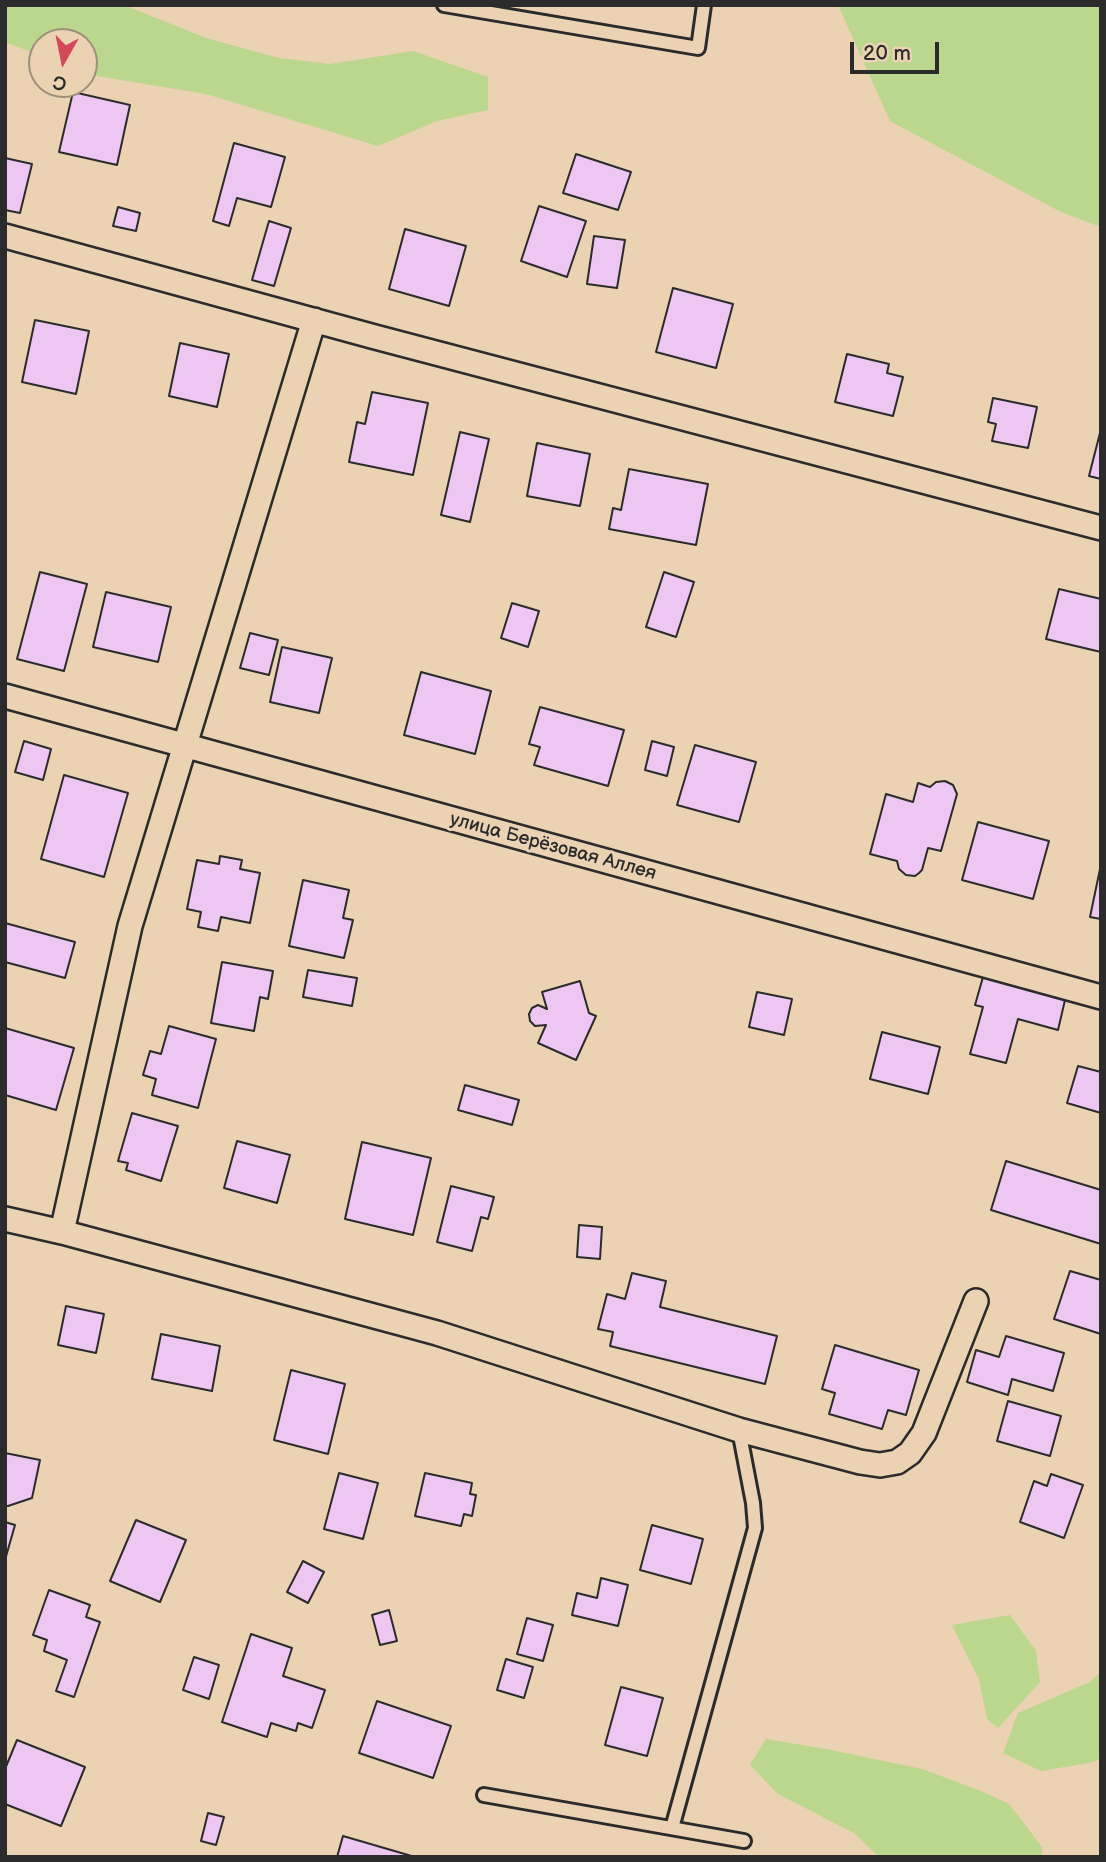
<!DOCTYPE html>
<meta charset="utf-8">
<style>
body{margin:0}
#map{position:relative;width:1106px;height:1862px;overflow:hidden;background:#ead2b2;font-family:"Balsamiq Sans",sans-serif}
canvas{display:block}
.frame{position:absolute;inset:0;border:7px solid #2b2b2b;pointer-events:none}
.north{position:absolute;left:28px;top:28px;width:70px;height:70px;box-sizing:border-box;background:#ead2b2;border:2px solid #9e8f7c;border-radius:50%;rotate:189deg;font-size:19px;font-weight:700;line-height:28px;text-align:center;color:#2b2b2b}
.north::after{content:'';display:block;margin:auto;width:24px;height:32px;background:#d1495b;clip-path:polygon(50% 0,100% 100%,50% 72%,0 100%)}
.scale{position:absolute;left:850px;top:42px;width:89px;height:32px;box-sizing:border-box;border:4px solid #2b2b2b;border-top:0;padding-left:9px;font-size:21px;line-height:24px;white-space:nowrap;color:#2b2b2b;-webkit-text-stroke:5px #ead2b2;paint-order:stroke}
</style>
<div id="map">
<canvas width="1106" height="1862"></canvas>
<div class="frame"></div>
<div class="north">С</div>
<div class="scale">20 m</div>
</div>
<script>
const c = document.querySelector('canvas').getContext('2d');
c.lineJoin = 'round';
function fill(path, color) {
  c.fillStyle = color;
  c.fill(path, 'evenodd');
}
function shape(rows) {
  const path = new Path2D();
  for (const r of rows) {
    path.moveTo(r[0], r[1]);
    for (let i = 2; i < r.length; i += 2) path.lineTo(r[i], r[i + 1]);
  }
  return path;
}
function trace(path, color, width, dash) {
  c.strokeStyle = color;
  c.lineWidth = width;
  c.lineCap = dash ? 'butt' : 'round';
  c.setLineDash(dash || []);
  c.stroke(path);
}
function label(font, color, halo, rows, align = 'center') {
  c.font = font + ' "Balsamiq Sans",sans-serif';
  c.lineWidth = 6;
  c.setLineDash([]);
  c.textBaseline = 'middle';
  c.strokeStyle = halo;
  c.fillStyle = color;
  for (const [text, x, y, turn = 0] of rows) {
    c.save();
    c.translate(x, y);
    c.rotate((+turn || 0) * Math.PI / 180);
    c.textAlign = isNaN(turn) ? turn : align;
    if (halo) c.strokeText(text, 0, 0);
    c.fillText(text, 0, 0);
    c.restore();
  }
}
fill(shape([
 [5,5,124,5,206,38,279,58,330,64,413,51,488,77,488,110,437,121,378,146,206,94,91,75,84,73,84,42,42,42,42,56,5,42],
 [838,5,1101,5,1101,227,1061,212,890,121],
 [1010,1615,1036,1651,1040,1682,998,1728,987,1719,979,1679,952,1625],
 [1101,1672,1101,1758,1094,1762,1041,1771,1003,1753,1018,1713,1090,1682],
 [766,1739,831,1750,922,1769,981,1791,1009,1804,1042,1847,1042,1857,879,1857,854,1833,778,1794,750,1765]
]), '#bbd68d');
const building = shape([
 [73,92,130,105,117,165,59,152,73,92],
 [234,143,285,157,271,207,237,198,229,226,213,221,234,143],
 [576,154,631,172,618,210,563,193,576,154],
 [5,158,32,164,20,213,5,210,5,158],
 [539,206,586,221,567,277,521,261,539,206],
 [118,207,140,213,136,231,113,226,118,207],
 [269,221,291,228,274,286,252,280,269,221],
 [405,229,466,246,449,306,389,289,405,229],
 [594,236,625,240,617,288,587,284,594,236],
 [673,288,733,304,716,368,656,352,673,288],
 [35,320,89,331,76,394,22,382,35,320],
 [180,343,229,354,217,407,169,396,180,343],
 [847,354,889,364,887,373,903,377,893,416,835,402,847,354],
 [372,392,428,403,413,475,349,462,357,422,365,424,372,392],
 [993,398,1037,407,1028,448,992,441,996,424,988,422,993,398],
 [1101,429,1101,479,1089,476,1101,429],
 [460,432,489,439,470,522,441,515,460,432],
 [537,443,590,454,580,506,527,496,537,443],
 [629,469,708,484,696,545,609,529,613,508,621,510,629,469],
 [40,572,87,584,64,671,17,659,40,572],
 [664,572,694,582,676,637,646,627,664,572],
 [1059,589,1101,599,1101,652,1046,639,1059,589],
 [106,592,171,607,158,662,93,647,106,592],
 [512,603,539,611,528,647,501,638,512,603],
 [250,633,278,640,269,675,240,668,250,633],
 [282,647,332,658,319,713,270,702,282,647],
 [421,672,491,691,475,754,404,735,421,672],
 [540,707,624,730,608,786,534,765,540,747,529,744,540,707],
 [24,741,51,749,43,780,15,772,24,741],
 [652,741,674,747,667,776,645,770,652,741],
 [695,745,756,762,739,822,677,805,695,745],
 [64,775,128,793,104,877,41,859,64,775],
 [945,781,953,785,957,794,941,851,928,848,922,870,919,873,915,876,906,875,899,869,897,861,870,854,886,794,913,802,918,783,930,787,936,782,945,781],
 [978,822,1049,841,1033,899,962,880,978,822],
 [220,856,242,860,240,869,260,873,250,923,221,917,218,931,198,927,201,912,187,909,197,860,219,864,220,856],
 [1100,869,1101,870,1101,919,1090,917,1100,869],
 [303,880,349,890,343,918,353,920,344,958,289,946,303,880],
 [5,923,75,942,65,978,5,962,5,923],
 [222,962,273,971,268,999,260,997,254,1031,211,1023,222,962],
 [308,970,357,978,352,1006,303,997,308,970],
 [983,977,1065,1000,1058,1030,1018,1019,1006,1063,970,1054,983,1007,975,1005,983,977],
 [580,981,589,1013,596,1016,576,1060,538,1043,546,1025,535,1026,530,1021,529,1014,532,1008,538,1005,547,1009,542,992,580,981],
 [757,992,792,999,784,1035,749,1027,757,992],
 [169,1026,216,1039,198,1108,152,1095,156,1079,143,1075,150,1051,161,1054,169,1026],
 [5,1028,74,1048,56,1110,5,1095,5,1028],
 [882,1032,940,1047,928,1094,870,1079,882,1032],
 [1078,1066,1101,1072,1101,1113,1067,1103,1078,1066],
 [465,1085,519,1100,512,1125,458,1110,465,1085],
 [132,1113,178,1126,161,1181,126,1170,128,1163,118,1161,132,1113],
 [237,1141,290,1155,277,1203,224,1188,237,1141],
 [362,1142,431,1158,413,1235,345,1219,362,1142],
 [1006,1161,1101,1190,1101,1244,991,1210,1006,1161],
 [451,1186,494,1197,488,1219,481,1217,472,1251,437,1242,451,1186],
 [579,1225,602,1227,600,1259,577,1257,579,1225],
 [1070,1271,1101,1280,1101,1334,1054,1319,1070,1271],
 [632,1273,666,1281,660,1307,777,1336,765,1384,610,1346,613,1332,598,1329,607,1294,625,1299,632,1273],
 [66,1306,104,1314,96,1353,58,1345,66,1306],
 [161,1334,220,1346,212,1391,152,1379,161,1334],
 [1006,1336,1064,1353,1053,1391,1012,1379,1008,1395,967,1382,976,1350,999,1357,1006,1336],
 [835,1345,919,1370,906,1415,888,1410,882,1429,829,1414,835,1393,822,1389,835,1345],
 [291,1370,345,1384,328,1454,274,1440,291,1370],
 [1008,1401,1061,1416,1050,1456,997,1441,1008,1401],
 [5,1453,40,1460,32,1498,8,1506,5,1506,5,1453],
 [339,1473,378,1483,363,1539,324,1529,339,1473],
 [425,1473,472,1483,470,1494,476,1495,472,1516,464,1514,461,1526,415,1516,425,1473],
 [1051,1474,1083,1485,1064,1538,1020,1522,1034,1481,1047,1486,1051,1474],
 [136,1520,186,1540,160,1602,110,1581,136,1520],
 [5,1522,15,1525,5,1560,5,1522],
 [652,1525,703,1539,691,1584,640,1570,652,1525],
 [303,1561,324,1572,308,1603,287,1592,303,1561],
 [601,1578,628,1585,618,1626,572,1615,577,1593,597,1598,601,1578],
 [49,1590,90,1605,86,1617,100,1622,74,1697,56,1691,67,1660,44,1651,47,1640,33,1635,49,1590],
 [389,1610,397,1641,380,1645,372,1615,389,1610],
 [527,1618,553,1625,543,1661,517,1654,527,1618],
 [251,1634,292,1648,283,1676,325,1690,312,1728,298,1723,296,1731,271,1723,267,1737,222,1722,251,1634],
 [194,1657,219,1665,209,1699,183,1690,194,1657],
 [506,1659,533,1667,524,1698,497,1690,506,1659],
 [621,1687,663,1698,647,1756,605,1745,621,1687],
 [377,1701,451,1726,433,1778,359,1753,377,1701],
 [17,1740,85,1767,61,1826,5,1804,5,1769,17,1740],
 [208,1813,224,1817,216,1845,201,1841,208,1813],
 [343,1836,415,1857,337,1857,343,1836]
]);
fill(building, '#edc7f2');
trace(building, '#2b2b2b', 2);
const service = shape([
 [444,5,698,48,704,5],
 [484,1795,744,1841],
 [672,1828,755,1528,753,1503,739,1430]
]);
const minor = shape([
 [5,236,375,337,1101,528],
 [5,696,1101,997],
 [5,1219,62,1232,437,1333,739,1430,860,1462,880,1465,897,1462,910,1453,924,1433,976,1301],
 [62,1232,130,926,314,320]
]);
trace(service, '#2b2b2b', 18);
trace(minor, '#2b2b2b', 28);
trace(service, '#ead2b2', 12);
trace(minor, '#ead2b2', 23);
label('19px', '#2b2b2b', '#ead2b2', [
 ["улица Берёзовая Аллея",553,847,15]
]);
</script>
